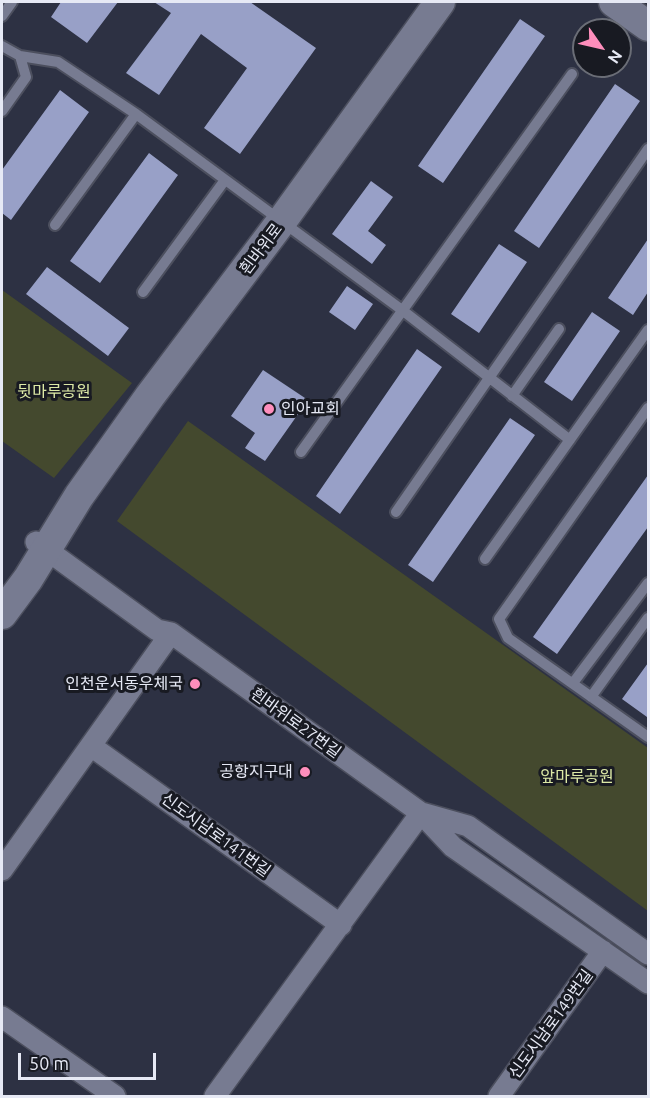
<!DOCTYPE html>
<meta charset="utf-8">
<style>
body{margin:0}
#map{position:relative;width:650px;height:1098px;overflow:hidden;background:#2d3143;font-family:Ubuntu,sans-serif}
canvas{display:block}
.frame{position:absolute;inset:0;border:3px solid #e6e9f5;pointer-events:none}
.north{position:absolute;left:572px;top:18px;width:60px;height:60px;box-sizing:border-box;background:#181a22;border:2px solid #6a6d76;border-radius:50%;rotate:124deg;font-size:16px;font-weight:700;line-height:24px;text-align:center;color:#e6e9f5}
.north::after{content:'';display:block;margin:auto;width:21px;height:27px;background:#fe8ebc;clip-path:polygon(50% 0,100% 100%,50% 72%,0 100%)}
.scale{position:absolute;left:18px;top:1053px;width:138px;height:27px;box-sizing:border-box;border:3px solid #e6e9f5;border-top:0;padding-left:8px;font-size:18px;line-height:21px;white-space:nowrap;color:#e6e9f5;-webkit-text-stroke:4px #181a22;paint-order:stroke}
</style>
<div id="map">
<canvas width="650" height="1098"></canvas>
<div class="frame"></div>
<div class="north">N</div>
<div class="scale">50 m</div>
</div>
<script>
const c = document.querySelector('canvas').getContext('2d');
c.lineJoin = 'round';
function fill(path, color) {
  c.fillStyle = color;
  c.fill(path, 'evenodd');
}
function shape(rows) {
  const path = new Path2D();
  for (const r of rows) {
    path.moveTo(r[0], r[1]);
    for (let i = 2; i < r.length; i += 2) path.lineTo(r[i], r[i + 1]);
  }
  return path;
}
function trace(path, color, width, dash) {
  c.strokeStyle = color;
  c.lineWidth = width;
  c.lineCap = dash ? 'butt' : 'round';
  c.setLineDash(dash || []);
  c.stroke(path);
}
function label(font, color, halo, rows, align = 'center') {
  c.font = font + ' Ubuntu,"Noto Sans KR",sans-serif';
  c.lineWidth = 6;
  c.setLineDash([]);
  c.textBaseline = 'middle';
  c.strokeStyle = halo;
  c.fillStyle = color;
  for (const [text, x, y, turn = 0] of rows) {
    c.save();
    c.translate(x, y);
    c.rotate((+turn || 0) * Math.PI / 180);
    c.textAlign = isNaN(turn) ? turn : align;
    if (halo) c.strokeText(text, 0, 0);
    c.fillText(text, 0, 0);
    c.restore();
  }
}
fill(shape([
 [2,290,132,383,54,478,2,441],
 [188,421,648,748,648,911,117,521]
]), '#44492e');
fill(shape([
 [61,2,118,2,87,43,51,17],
 [154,2,250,2,316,48,240,154,204,128,247,68,201,34,159,95,126,73,171,13],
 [520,19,545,36,443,183,418,166],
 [615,84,640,101,539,248,514,231],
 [60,90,89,112,11,220,2,213,2,170],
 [149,153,178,175,100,283,70,261],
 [371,181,393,197,368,231,386,245,372,264,332,234],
 [648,239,648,292,633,315,608,298],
 [499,244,527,262,479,333,451,314],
 [47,267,129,328,108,356,26,294],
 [347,286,373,304,355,330,329,312],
 [592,312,620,331,572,401,544,382],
 [417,349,442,367,340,514,316,496],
 [263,370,308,400,265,461,245,448,255,433,231,416],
 [510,418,535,435,433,582,408,565],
 [648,475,648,527,557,654,533,637],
 [648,663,648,715,647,717,622,699]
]), '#98a0c7');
const lane = shape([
 [2,16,12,2],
 [2,46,20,56,58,62,136,114,402,310,570,440],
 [2,111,26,77,20,56],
 [55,225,136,114],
 [143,292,225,180],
 [512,396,559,329],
 [648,408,499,619,508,638,648,737],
 [301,452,572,74],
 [396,512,648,149],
 [485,559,648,330],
 [573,683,648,583],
 [591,697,648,618]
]);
const street = shape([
 [36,542,157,630,171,633,421,813,453,847,648,983],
 [91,746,341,925],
 [422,813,468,826,648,954],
 [2,870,171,633],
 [2,1017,115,1096],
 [215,1096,421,813],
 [499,1096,603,951]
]);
const secondary = shape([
 [614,2,648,26],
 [2,614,28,579,79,496,150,396,281,222,440,2]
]);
trace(lane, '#4c4f5e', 14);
trace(street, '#4c4f5e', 24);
trace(secondary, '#4c4f5e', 33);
trace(lane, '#777b91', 10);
trace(street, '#777b91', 21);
trace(secondary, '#777b91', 30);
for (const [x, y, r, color] of [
 [269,409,6,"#fe8ebc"],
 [195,684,6,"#fe8ebc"],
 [305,772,6,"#fe8ebc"]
]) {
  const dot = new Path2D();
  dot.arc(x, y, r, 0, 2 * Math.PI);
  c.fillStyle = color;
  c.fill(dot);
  trace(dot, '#181a22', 2);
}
label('16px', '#e6e9f5', '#181a22', [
 ["흰바위로",261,249,-53],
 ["흰바위로27번길",296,723,36],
 ["신도시남로141번길",216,835,36],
 ["신도시남로149번길",551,1024,-54]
]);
label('16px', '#dde9a6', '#181a22', [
 ["뒷마루공원",54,392],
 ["앞마루공원",577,777]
]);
label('16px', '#e6e9f5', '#181a22', [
 ["인아교회",281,409,"left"],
 ["인천운서동우체국",183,684],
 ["공항지구대",293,772]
], 'right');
</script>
